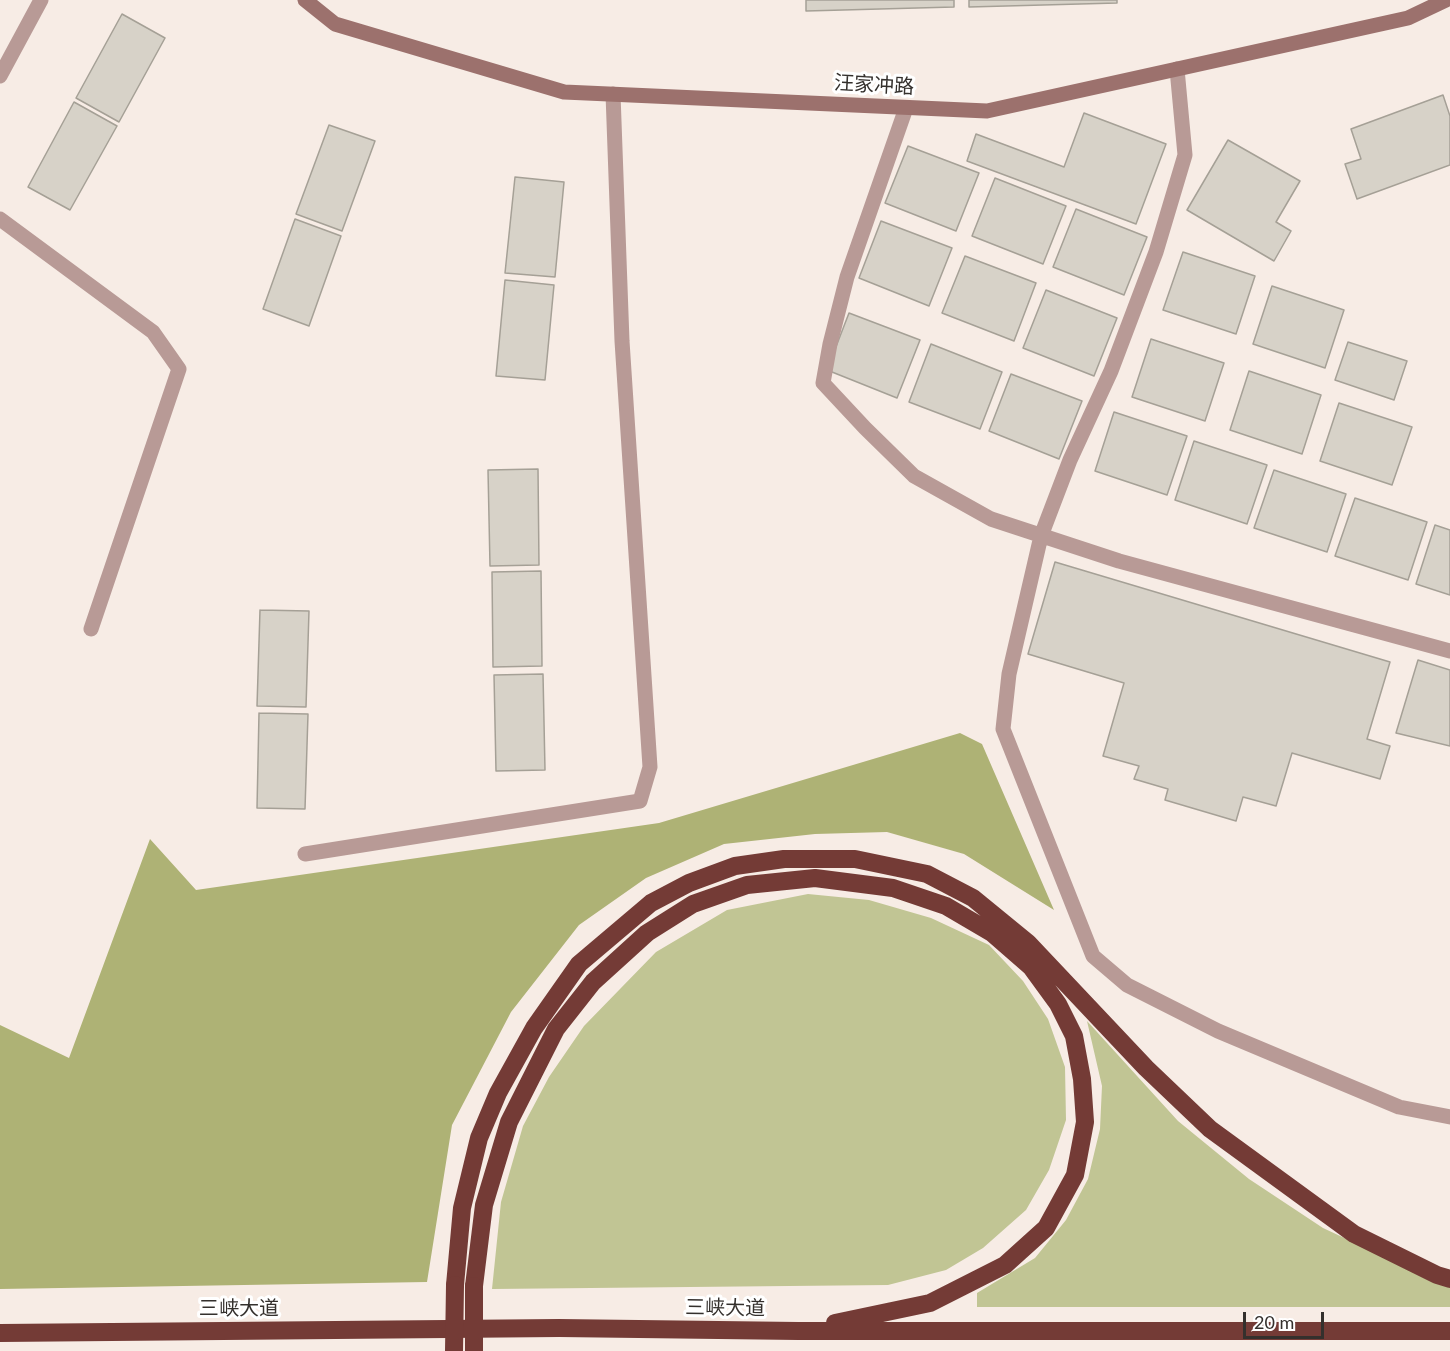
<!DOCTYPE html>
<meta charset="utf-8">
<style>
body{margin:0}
#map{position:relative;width:1450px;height:1351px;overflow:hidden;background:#f7ece5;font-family:Lato,sans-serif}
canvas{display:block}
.scale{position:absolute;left:1243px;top:1312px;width:81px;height:27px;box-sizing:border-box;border:3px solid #34302d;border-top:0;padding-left:8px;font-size:18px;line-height:21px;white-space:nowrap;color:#34302d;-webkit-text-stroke:4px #fff;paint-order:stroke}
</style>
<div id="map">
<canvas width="1450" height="1351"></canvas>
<div class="scale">20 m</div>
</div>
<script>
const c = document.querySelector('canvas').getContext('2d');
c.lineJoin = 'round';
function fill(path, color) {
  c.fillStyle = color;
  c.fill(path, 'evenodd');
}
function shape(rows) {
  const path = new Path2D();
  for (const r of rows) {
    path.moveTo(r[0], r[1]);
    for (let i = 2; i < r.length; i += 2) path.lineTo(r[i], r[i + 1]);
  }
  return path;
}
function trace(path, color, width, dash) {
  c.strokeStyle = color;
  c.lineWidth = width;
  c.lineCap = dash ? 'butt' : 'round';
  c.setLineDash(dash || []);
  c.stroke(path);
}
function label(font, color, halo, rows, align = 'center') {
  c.font = font + ' Lato,"Noto Sans SC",sans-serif';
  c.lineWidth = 6;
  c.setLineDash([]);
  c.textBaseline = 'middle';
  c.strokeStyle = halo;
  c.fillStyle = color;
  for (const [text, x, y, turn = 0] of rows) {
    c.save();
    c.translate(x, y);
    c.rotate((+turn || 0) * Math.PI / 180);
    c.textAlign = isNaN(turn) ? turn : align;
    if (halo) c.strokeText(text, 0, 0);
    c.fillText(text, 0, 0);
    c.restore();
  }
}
fill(shape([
 [808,894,869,900,931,918,989,945,1023,981,1048,1019,1065,1067,1066,1120,1049,1170,1026,1210,983,1248,946,1270,888,1285,492,1289,501,1202,523,1126,549,1077,584,1026,656,952,727,910],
 [1087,1021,1178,1121,1249,1179,1323,1228,1430,1278,1450,1284,1450,1307,977,1307,977,1293,1035,1258,1066,1220,1088,1179,1100,1129,1102,1086]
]), '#c1c594');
fill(shape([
 [960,733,982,744,1054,910,964,854,887,832,815,834,724,844,646,878,579,925,511,1012,452,1125,427,1282,0,1289,0,1025,69,1058,150,839,196,890,659,823]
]), '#aeb275');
const building = shape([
 [806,0,954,0,954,7,806,11,806,0],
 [969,0,1117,0,1117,3,969,7,969,0],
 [122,14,165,38,119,122,76,98,122,14],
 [1443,95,1450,116,1450,165,1357,199,1345,164,1361,159,1351,129,1443,95],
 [74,102,117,126,70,210,28,187,74,102],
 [1084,113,1166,144,1136,224,967,161,976,134,1064,167,1084,113],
 [329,125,375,141,342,231,296,214,329,125],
 [1228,140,1300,181,1276,222,1291,231,1274,261,1187,210,1228,140],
 [908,146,979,173,956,231,885,203,908,146],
 [515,177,564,182,555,277,505,273,515,177],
 [995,178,1066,206,1043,264,972,236,995,178],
 [1076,209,1147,237,1124,295,1053,267,1076,209],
 [295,219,341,236,309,326,263,309,295,219],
 [881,221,952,248,929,306,859,278,881,221],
 [1183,252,1255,276,1236,334,1163,310,1183,252],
 [965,256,1036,283,1014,341,942,313,965,256],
 [505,280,554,285,545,380,496,376,505,280],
 [1272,286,1344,310,1325,368,1253,344,1272,286],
 [1046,290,1117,318,1094,376,1023,348,1046,290],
 [849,313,920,340,897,398,827,370,849,313],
 [1151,339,1224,363,1205,421,1132,397,1151,339],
 [1348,342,1407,361,1394,400,1335,380,1348,342],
 [931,344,1002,372,980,429,909,402,931,344],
 [1249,371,1321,395,1302,454,1230,430,1249,371],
 [1011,374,1082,401,1059,459,989,431,1011,374],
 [1339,403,1412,427,1392,485,1320,461,1339,403],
 [1114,412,1187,436,1167,495,1095,471,1114,412],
 [1194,441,1267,465,1247,524,1175,500,1194,441],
 [538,469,539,565,490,566,488,470,538,469],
 [1274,470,1346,494,1327,552,1254,528,1274,470],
 [1355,498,1427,522,1408,580,1335,556,1355,498],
 [1435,525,1450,530,1450,595,1416,584,1435,525],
 [1055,562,1390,662,1367,739,1390,746,1380,779,1292,753,1276,806,1243,797,1236,821,1165,800,1168,789,1134,779,1139,766,1103,756,1124,683,1028,654,1055,562],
 [541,571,542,666,493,667,492,572,541,571],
 [260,610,309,611,306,707,257,706,260,610],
 [1418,660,1450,670,1450,746,1396,733,1418,660],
 [543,674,545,770,496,771,494,675,543,674],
 [259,713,308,714,305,809,257,808,259,713]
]);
fill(building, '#d7d2c8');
trace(building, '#a5a096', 1.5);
trace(shape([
 [1177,69,1185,155,1156,252,1111,371,1070,460,1041,536,1009,674,1003,729,1093,956,1127,985,1218,1031,1399,1107,1450,1117],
 [0,76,41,0],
 [906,108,847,277,830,344,823,383,865,428,914,476,991,519,1119,561,1450,651],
 [0,219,153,332,179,369,91,629],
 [305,854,640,801,650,767,622,341,613,94]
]), '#b89a96', 15);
trace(shape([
 [305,0,335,24,564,92,987,111,1408,18,1446,0]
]), '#9c716d', 15);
trace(shape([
 [455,1285,462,1208,479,1138,498,1093,534,1028,579,964,651,903,689,883,735,866,784,859,855,859,927,874,973,898,1028,943,1146,1068,1210,1129,1354,1234,1437,1275,1450,1279],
 [474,1286,484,1205,509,1122,556,1029,593,982,647,933,693,904,747,885,815,878,893,888,946,906,992,933,1031,967,1058,1004,1074,1036,1082,1079,1085,1122,1075,1175,1046,1228,1005,1265,930,1303,835,1323],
 [0,1333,559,1328,798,1331,1450,1331]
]), '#743b36', 18);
trace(shape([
 [454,1351,455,1285],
 [474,1351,474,1286]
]), '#743b36', 18);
label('20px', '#34302d', '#fff', [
 ["汪家冲路",874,85,3],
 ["三峡大道",725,1308,1],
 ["三峡大道",239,1309]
]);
</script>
